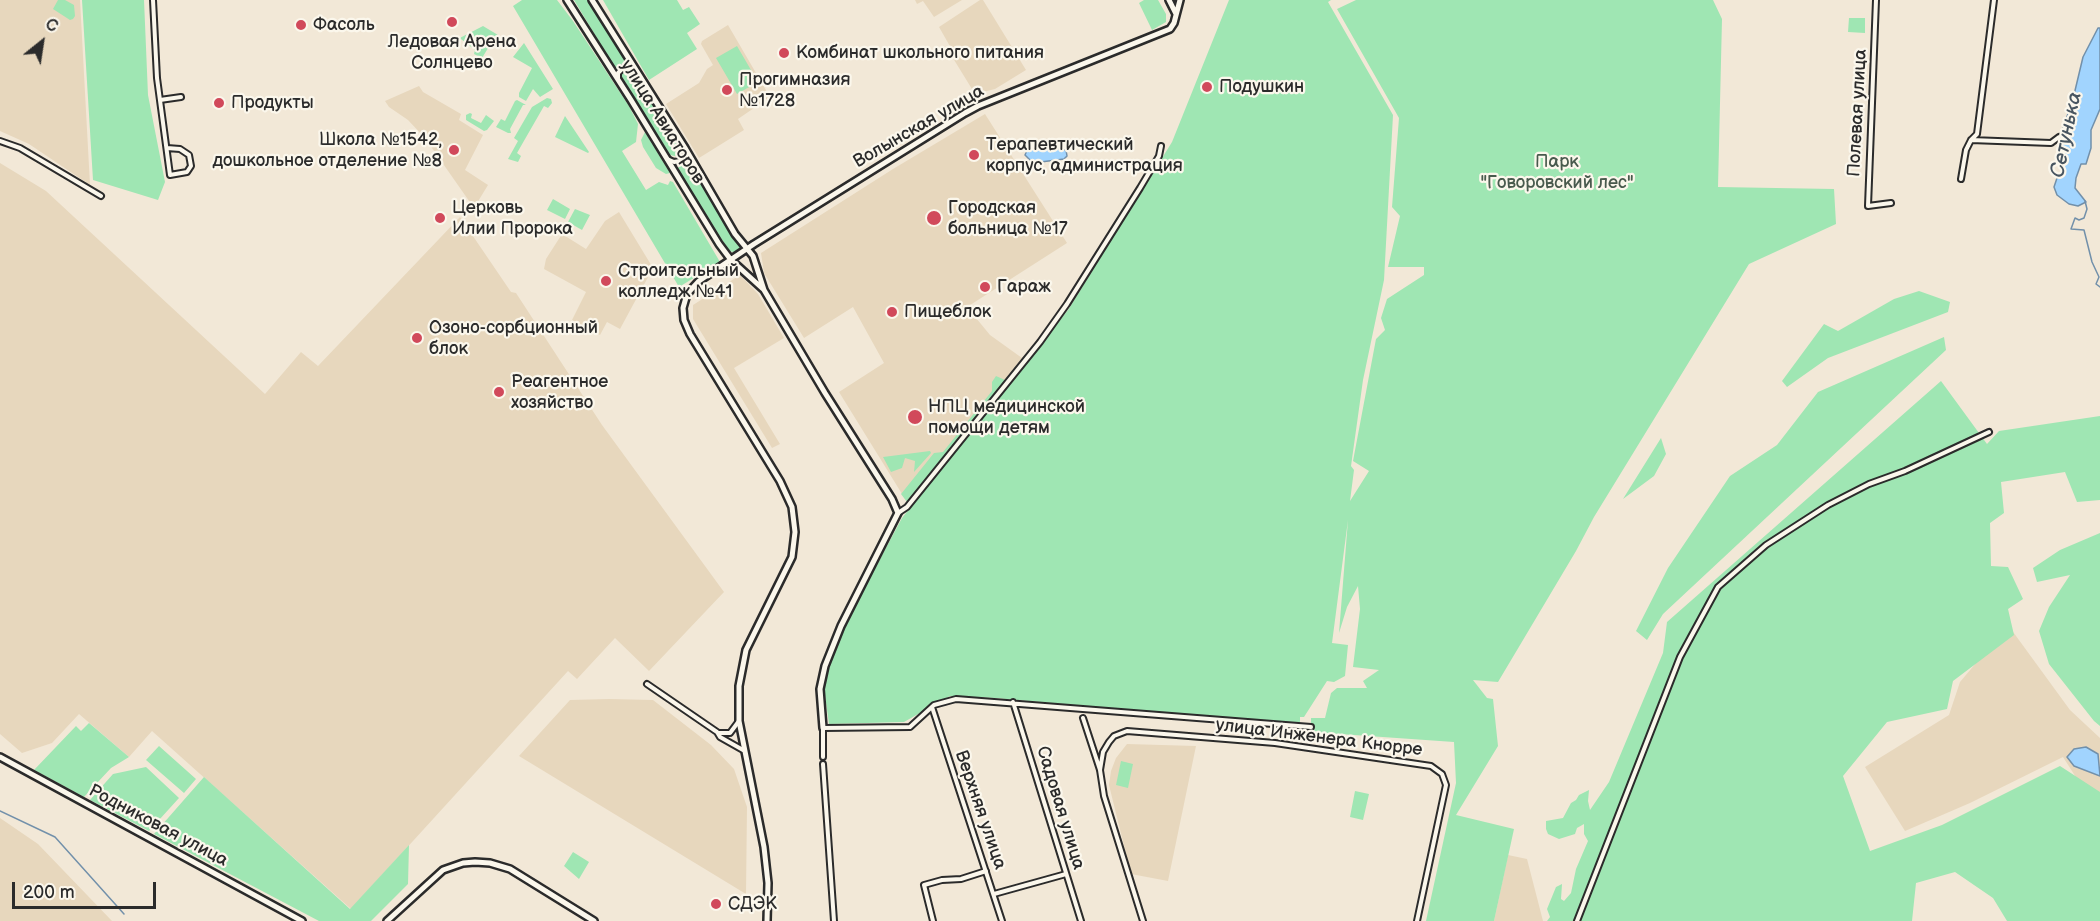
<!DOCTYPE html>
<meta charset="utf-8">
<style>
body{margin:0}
#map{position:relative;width:2100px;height:921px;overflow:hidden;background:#f2e8d7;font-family:"Balsamiq Sans",sans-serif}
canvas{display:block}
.north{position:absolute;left:12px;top:12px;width:60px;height:60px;-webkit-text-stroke:4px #fbf7ec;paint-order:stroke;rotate:30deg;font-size:16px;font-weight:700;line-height:24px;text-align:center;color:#2b2b2b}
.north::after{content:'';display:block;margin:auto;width:21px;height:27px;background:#2b2b2b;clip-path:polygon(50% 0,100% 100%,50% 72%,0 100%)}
.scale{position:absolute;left:12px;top:882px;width:144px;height:27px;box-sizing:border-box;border:3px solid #2b2b2b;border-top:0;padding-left:8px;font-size:18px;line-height:21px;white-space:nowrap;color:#2b2b2b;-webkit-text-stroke:4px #fbf7ec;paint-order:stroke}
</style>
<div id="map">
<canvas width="2100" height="921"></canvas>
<div class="north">С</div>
<div class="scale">200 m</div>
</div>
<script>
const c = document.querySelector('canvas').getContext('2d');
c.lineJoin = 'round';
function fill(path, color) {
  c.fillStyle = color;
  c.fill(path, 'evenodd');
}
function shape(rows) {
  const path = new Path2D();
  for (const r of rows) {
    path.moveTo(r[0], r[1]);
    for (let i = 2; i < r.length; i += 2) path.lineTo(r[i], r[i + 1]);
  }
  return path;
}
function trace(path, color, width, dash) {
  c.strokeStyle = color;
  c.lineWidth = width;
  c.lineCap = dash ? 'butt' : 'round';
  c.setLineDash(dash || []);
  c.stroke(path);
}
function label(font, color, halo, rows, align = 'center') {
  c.font = font + ' "Balsamiq Sans",sans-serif';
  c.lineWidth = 4.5;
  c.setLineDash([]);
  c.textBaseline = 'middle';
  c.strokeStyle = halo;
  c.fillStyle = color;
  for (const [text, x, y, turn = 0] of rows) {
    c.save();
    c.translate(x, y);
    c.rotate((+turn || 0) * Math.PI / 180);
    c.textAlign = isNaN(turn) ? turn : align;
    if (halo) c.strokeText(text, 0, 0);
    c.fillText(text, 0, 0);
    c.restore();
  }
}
fill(shape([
 [0,0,80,0,90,185,29,144,0,131],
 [915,0,962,0,934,17,923,1,917,4],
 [980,0,983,0,1026,70,995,89,975,94,948,50,951,48,939,27],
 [728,25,770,97,738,119,744,130,699,158,666,104,699,83,707,69,713,65,701,44,702,41],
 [419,86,423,92,461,114,459,120,483,135,465,170,488,185,474,208,425,138,408,120,389,107,385,101],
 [985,114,1067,243,967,307,990,335,1022,358,907,502,839,392,884,363,853,307,804,338,764,273,761,253,893,169],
 [0,163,46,191,265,394,301,352,318,366,460,217,511,292,516,293,602,425,724,592,649,671,615,638,577,679,568,671,351,909,152,731,129,757,79,714,52,743,22,753,0,734],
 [619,212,653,268,620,329,607,322,600,335,572,320,586,292,544,269,546,259,562,234,586,249,605,221],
 [740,275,758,294,784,338,734,368,780,444,772,448,693,319,693,305],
 [2008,625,2070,710,2100,738,2100,815,2063,757,1970,803,1905,831,1865,767,1949,715,1960,682],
 [609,699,653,700,711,745,734,769,747,807,746,894,519,756,570,700],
 [1127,744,1196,746,1168,881,1131,874,1109,785,1111,771,1116,758],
 [0,818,38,844,112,921,0,921],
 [1508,855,1527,859,1543,921,1494,921]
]), '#e7d7bd');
fill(shape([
 [58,0,65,0,74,5,75,16,73,19,70,20,53,9],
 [82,0,144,0,148,95,165,182,158,200,93,180],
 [522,0,557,0,573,21,629,106,638,124,636,142,622,151,646,190,659,182,668,185,670,181,673,182,720,262,679,287,513,6],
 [574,0,588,0,627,63,621,65,616,70],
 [603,0,677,0,683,10,689,7,700,24,687,33,697,49,649,80],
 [1144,0,1158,0,1166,14,1166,22,1152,30,1139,3],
 [1229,0,1331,0,1328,2,1393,115,1384,280,1363,380,1351,466,1354,470,1350,501,1369,471,1353,461,1376,339,1385,330,1381,318,1387,299,1424,275,1424,267,1388,267,1400,216,1392,207,1399,118,1337,9,1356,0,1713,0,1722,19,1718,187,1834,189,1836,224,1749,264,1594,517,1576,551,1498,682,1473,680,1487,698,1493,699,1498,746,1456,815,1514,829,1494,921,1426,921,1456,783,1454,742,1311,732,1311,718,1325,718,1331,693,1337,688,1367,688,1363,681,1379,670,1353,667,1360,609,1358,586,1347,607,1339,633,1348,520,1332,643,1348,645,1345,676,1334,682,1327,681,1304,717,1300,717,1300,725,995,698,950,696,904,722,829,724,822,674,843,628,902,518,1068,310,1172,142],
 [1849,18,1865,18,1865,33,1848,32],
 [483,26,498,35,493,40,482,58,474,54,475,50,461,39,454,41],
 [524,43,553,89,540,97,533,89,526,101,519,97,519,93,532,68,513,57],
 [737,46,758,82,737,94,716,58],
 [629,69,633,71,681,149,682,153,679,157,670,155,622,77,622,73],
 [547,98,551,99,552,103,548,108,544,106,517,153,521,156,518,162,508,159,518,141,514,138,532,107],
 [517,100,526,105,523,105,510,129,511,133,508,133,496,127,501,119,505,121,515,101],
 [470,113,472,114,471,118,481,123,486,115,494,121,487,130,484,131,466,120,466,115],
 [565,116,589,152,588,153,555,137],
 [645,132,670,173,666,174,656,168,643,147,641,140],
 [689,162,740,245,740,249,737,253,729,251,677,168],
 [553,199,570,209,565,219,547,210],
 [575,209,590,215,582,230,568,222],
 [1919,291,1950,302,1948,312,1828,358,1787,387,1782,381,1824,324,1838,331,1894,299],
 [1944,337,1946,350,1663,614,1647,640,1636,631,1668,568,1730,476,1777,445,1818,392],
 [996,376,1005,380,907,502,901,494,934,453,943,452,992,391,992,382],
 [1941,381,1987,444,1999,431,2100,416,2100,500,2077,502,2065,472,2001,482,2004,513,1990,523,1991,566,2008,567,2023,599,2008,609,2014,635,1953,681,1947,709,1887,722,1843,776,1870,851,1942,825,2060,766,2100,792,2100,921,2007,921,1993,898,1955,872,1916,883,1912,921,1547,921,1550,917,1547,909,1556,887,1562,884,1561,899,1564,901,1571,893,1576,869,1588,841,1584,834,1584,824,1577,828,1575,834,1559,839,1548,834,1546,829,1546,821,1563,818,1571,803,1576,800,1579,795,1589,790,1588,801,1590,810,1609,782,1663,653,1667,622],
 [1661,438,1666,454,1654,476,1623,499],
 [930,451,931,453,914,472,915,461,905,458,902,468,891,472,883,457],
 [2100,533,2100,726,2094,721,2049,664,2039,631,2049,607,2070,575,2037,582,2033,568,2060,550],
 [89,723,129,757,111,768,84,797,34,770,76,726,81,731],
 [159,746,196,779,184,793,146,760],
 [1121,761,1133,764,1128,788,1116,785],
 [146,767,179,798,149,831,90,800,113,774],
 [204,777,350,909,409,845,408,884,371,921,319,921,154,834],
 [1355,791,1369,794,1363,820,1350,817],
 [573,852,589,862,579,879,564,866]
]), '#9fe6b3');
const water = shape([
 [2098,28,2100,28,2100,109,2091,130,2091,148,2086,164,2081,164,2076,178,2075,188,2086,202,2078,206,2069,204,2057,195,2054,187,2057,178,2063,172,2064,161,2060,137,2073,99,2083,57,2098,28],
 [1032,145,1066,150,1067,156,1064,159,1033,163,1025,155,1028,148,1032,145],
 [2086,747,2098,754,2100,776,2074,766,2067,757,2074,749,2086,747]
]);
fill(water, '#a1d4fe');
trace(water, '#7290aa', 1.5);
trace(shape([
 [2085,201,2087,209,2084,218,2079,220,2075,218,2071,229,2084,230,2092,262,2099,277,2096,284,2100,287],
 [0,811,55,837,124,914]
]), '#7290aa', 1.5);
const street = shape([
 [153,0,157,78,170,175,187,172,191,166,189,155,180,149,167,148],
 [1876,0,1868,206,1891,203],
 [618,79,618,73,623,68,629,67,635,70],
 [160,100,181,97],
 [1971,140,2051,143,2059,137],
 [0,141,20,148,101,196],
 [667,159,674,162,680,161,685,155,685,150],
 [1961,179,1966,150,1971,140,1977,134,1994,0],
 [898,513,907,507,1040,342,1067,304,1140,188,1159,156,1161,146],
 [647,684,717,732,720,737,743,750],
 [1013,702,1081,921],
 [932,707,1002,921],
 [1083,718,1100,770,1104,796,1143,921],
 [718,733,730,733,739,721],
 [823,757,823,728,910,727,934,705,956,699,1311,727],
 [823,764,834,921],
 [1100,770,1103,752,1109,742,1114,736,1127,731,1275,743,1431,766,1442,774,1446,785,1417,921],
 [994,894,1066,874],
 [933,921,924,885,942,880,961,879,986,871],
 [1577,921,1680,657,1718,587,1766,545,1828,505,1869,484,1905,471,1989,432]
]);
const secondary = shape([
 [567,0,631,100,719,244,731,260,763,289],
 [592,0,685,148,735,234,753,256,764,290,825,393,892,499,898,513,841,626,825,666,820,689,823,728],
 [1169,0,1176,14],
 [0,757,302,921],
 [387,921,443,870,463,863,475,862,490,863,510,869,594,921],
 [767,921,768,883,764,847,739,721,739,686,746,650,792,557,795,532,792,507,780,481,690,334,684,320,683,308,687,294,699,281,754,244,965,113,978,106,1170,29,1174,23,1180,0]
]);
trace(street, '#2b2b2b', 8);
trace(secondary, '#2b2b2b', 10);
trace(street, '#fbf7ec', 4);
trace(secondary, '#fbf7ec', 5);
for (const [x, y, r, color] of [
 [452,22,6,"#d1495b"],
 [301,25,6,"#d1495b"],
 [784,53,6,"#d1495b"],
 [1207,87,6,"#d1495b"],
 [727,90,6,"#d1495b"],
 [219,103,6,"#d1495b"],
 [454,150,6,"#d1495b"],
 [974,155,6,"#d1495b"],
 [440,218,6,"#d1495b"],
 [934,218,8,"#d1495b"],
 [606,281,6,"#d1495b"],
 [985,287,6,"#d1495b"],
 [892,312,6,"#d1495b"],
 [417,338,6,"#d1495b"],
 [499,392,6,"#d1495b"],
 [915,417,8,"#d1495b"],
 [716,904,6,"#d1495b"]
]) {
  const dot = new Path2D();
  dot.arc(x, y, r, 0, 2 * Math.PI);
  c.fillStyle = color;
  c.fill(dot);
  trace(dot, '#fbf7ec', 2);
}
label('18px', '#2b2b2b', '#fbf7ec', [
 ["Фасоль",313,25],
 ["Ледовая Арена",452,42,"center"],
 ["Солнцево",452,63,"center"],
 ["Комбинат школьного питания",796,53],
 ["Прогимназия",739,80],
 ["№1728",739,101],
 ["Подушкин",1219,87],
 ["Продукты",231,103],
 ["Школа №1542,",442,140,"right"],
 ["дошкольное отделение №8",442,161,"right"],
 ["Терапевтический",986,145],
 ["корпус, администрация",986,166],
 ["Церковь",452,208],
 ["Илии Пророка",452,229],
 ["Городская",948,208],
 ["больница №17",948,229],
 ["Строительный",618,271],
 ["колледж №41",618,292],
 ["Гараж",997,287],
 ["Пищеблок",904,312],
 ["Озоно-сорбционный",429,328],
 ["блок",429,349],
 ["Реагентное",511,382],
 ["хозяйство",511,403],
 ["НПЦ медицинской",928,407],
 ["помощи детям",928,428],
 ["СДЭК",728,904]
], 'left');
label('18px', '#2b2b2b', '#fbf7ec', [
 ["Полевая улица",1858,113,-87],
 ["улица Авиаторов",662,122,58],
 ["Волынская улица",919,127,-30],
 ["улица Инженера Кнорре",1319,738,7],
 ["Садовая улица",1060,808,73],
 ["Верхняя улица",980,810,71],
 ["Родниковая улица",158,826,28]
]);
label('18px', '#485a4d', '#fbf7ec', [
 ["Парк",1557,162],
 ["\"Говоровский лес\"",1557,183]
]);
label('italic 20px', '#485560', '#fbf7ec', [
 ["Сетунька",2067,135,-78]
]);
</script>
